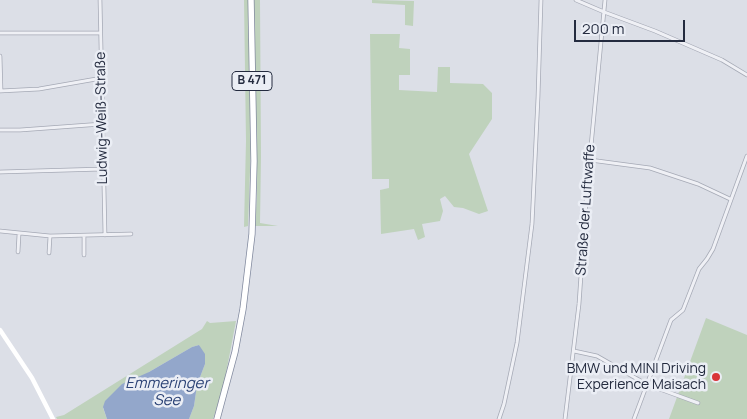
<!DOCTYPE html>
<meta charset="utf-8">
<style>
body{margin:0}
#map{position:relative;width:747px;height:419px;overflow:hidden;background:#dcdfe7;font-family:Manrope,sans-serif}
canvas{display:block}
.scale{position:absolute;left:574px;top:20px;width:111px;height:22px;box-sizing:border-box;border:2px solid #242b3f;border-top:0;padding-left:6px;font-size:15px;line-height:18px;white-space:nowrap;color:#242b3f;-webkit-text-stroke:4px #ebeef5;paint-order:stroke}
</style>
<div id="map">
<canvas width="747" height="419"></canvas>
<div class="scale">200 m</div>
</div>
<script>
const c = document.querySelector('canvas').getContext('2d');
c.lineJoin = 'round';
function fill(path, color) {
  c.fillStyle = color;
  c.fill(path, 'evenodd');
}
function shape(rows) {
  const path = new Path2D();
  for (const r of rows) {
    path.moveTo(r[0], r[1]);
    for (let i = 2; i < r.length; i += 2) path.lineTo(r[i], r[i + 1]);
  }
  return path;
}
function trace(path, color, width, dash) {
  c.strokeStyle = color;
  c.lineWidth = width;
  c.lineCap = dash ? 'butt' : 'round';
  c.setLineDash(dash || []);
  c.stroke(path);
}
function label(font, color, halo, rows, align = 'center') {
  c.font = font + ' Manrope,sans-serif';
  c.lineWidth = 5;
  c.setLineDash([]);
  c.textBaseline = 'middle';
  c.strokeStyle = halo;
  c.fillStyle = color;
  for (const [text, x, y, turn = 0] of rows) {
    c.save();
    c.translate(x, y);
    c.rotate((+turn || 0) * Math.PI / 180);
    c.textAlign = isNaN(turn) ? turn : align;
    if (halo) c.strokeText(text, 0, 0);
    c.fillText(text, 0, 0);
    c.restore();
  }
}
fill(shape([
 [244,0,248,0,251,144,248,226,244,227,246,141],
 [253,0,260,0,261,157,260,223,278,226,255,226,257,196],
 [372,0,414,1,413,26,405,25,405,5,372,3],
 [370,34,400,34,399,48,410,49,410,75,399,75,399,90,437,92,438,67,450,67,450,83,483,84,492,93,492,119,469,154,488,211,479,214,463,208,454,207,445,196,440,199,443,211,440,221,422,224,425,237,418,240,414,229,381,234,380,190,389,188,389,179,372,179],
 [706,318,747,335,747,419,669,419],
 [207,321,210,323,236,321,223,389,213,419,189,419,194,406,197,385,205,364,199,345,192,347,149,372,103,408,107,419,57,419,56,417,64,415,202,329]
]), '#bfd2bc');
fill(shape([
 [199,345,205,354,205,364,197,385,194,406,189,419,107,419,103,407,105,401,122,384,149,372,192,347]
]), '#93a7cb');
const street = shape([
 [100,0,105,235],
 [576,0,604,12,655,31,722,60,747,75],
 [0,33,100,33],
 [0,56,1,91],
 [0,91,39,89,102,78],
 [0,130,20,130,102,124],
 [590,160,650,168,698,184,730,199],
 [0,172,103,169],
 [0,231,50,236,131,234],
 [84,236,84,255],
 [18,252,19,234],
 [49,253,50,236],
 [574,351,597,356,646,384,698,403],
 [499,419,504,404,517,343,532,224,538,97,541,0],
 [565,419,579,304,587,188,605,0],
 [634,419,671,320,683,310,699,269,707,259,713,249,747,156]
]);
const highway = shape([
 [217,419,235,352,243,309,252,234,254,161,251,0]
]);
trace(street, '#a5a9b5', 4.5);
trace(highway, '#828a9f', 7);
trace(street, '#eff0f5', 3);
trace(shape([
 [0,330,32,378,53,419]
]), '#fff', 4.5);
trace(highway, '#fff', 5.5);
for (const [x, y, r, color] of [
 [716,377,5,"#d93438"]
]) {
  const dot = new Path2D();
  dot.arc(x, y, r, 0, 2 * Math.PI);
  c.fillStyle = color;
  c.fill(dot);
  trace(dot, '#ebeef5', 2);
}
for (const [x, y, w] of [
 [252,81,40]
]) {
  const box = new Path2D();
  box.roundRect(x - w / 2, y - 9.5, w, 19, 4);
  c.fillStyle = '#ebeef5';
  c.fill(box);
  trace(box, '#242b3f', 1);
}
label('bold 12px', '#242b3f', null, [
 ["B 471",252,81]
]);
label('14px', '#242b3f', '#ebeef5', [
 ["Ludwig-Weiß-Straße",102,118,-91],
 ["Straße der Luftwaffe",586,210,-86]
]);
label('14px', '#242b3f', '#ebeef5', [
 ["BMW und MINI Driving",706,369],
 ["Experience Maisach",706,385]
], 'right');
label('italic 15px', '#2c4376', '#ebeef5', [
 ["Emmeringer",167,384],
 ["See",167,401]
]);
</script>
